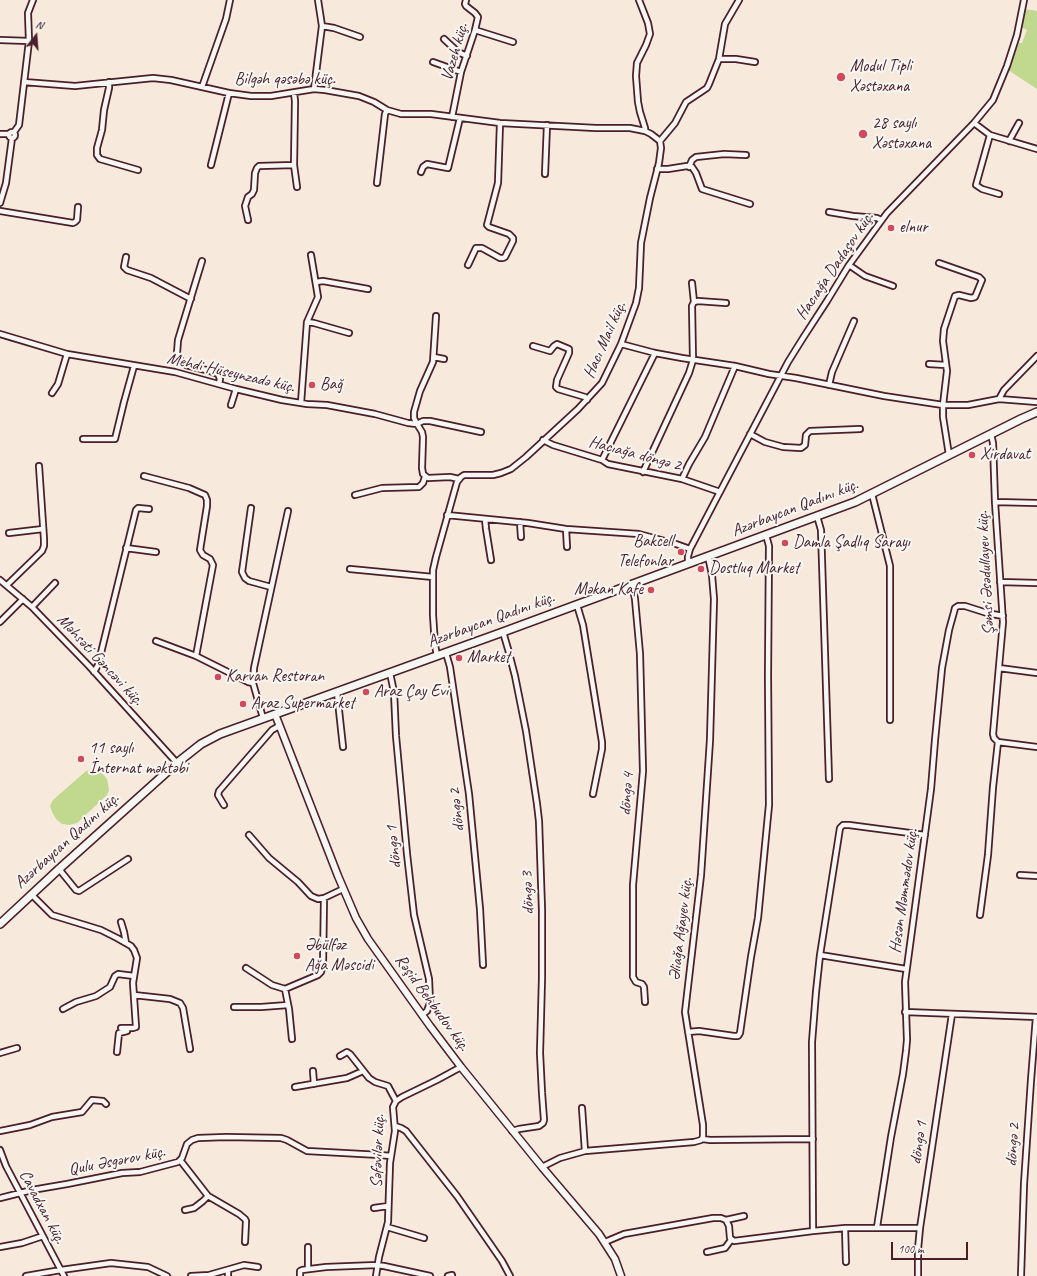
<!DOCTYPE html>
<meta charset="utf-8">
<style>
body{margin:0}
#map{position:relative;width:1037px;height:1276px;overflow:hidden;background:#f7eadc;font-family:Caveat,sans-serif}
canvas{display:block}
.north{position:absolute;left:16px;top:16px;width:40px;height:40px;-webkit-text-stroke:3px #f6f6f2;paint-order:stroke;rotate:17deg;font-size:11px;font-weight:700;line-height:16px;text-align:center;color:#4a1f2b}
.north::after{content:'';display:block;margin:auto;width:14px;height:18px;background:#4a1f2b;clip-path:polygon(50% 0,100% 100%,50% 72%,0 100%)}
.scale{position:absolute;left:891px;top:1242px;width:77px;height:18px;box-sizing:border-box;border:2px solid #4a1f2b;border-top:0;padding-left:5px;font-size:12px;line-height:14px;white-space:nowrap;color:#4a1f2b;-webkit-text-stroke:3px #f6f6f2;paint-order:stroke}
</style>
<div id="map">
<canvas width="1037" height="1276"></canvas>
<div class="north">N</div>
<div class="scale">100 m</div>
</div>
<script>
const c = document.querySelector('canvas').getContext('2d');
c.lineJoin = 'round';
function fill(path, color) {
  c.fillStyle = color;
  c.fill(path, 'evenodd');
}
function shape(rows) {
  const path = new Path2D();
  for (const r of rows) {
    if (r.length === 3) {
      path.moveTo(r[0] + r[2], r[1]);
      path.arc(r[0], r[1], r[2], 0, 2 * Math.PI);
      continue;
    }
    path.moveTo(r[0], r[1]);
    for (let i = 2; i < r.length; i += 2) path.lineTo(r[i], r[i + 1]);
  }
  return path;
}
function trace(path, color, width, dash) {
  c.strokeStyle = color;
  c.lineWidth = width;
  c.lineCap = dash ? 'butt' : 'round';
  c.setLineDash(dash || []);
  c.stroke(path);
}
function label(font, color, halo, rows, align = 'center') {
  c.font = font + ' Caveat,sans-serif';
  c.lineWidth = 4;
  c.setLineDash([]);
  c.textBaseline = 'middle';
  c.strokeStyle = halo;
  c.fillStyle = color;
  for (const [text, x, y, turn = 0] of rows) {
    c.save();
    c.translate(x, y);
    c.rotate((+turn || 0) * Math.PI / 180);
    c.textAlign = isNaN(turn) ? turn : align;
    if (halo) c.strokeText(text, 0, 0);
    c.fillText(text, 0, 0);
    c.restore();
  }
}
fill(shape([
 [1024,9,1037,11,1037,89,1008,70,1019,43,1022,43,1027,30,1021,27],
 [90,770,96,770,102,773,107,779,109,790,107,795,77,823,69,825,62,824,56,819,52,812,50,806,53,800,86,771]
]), '#c1d98f');
const minor = shape([
 [639,0,648,23,650,34,646,45,637,63,636,76,638,102,640,112,645,128,645,131],
 [322,26,334,28,360,37],
 [475,30,513,42],
 [444,39,458,52,467,56],
 [0,40,29,41],
 [719,59,736,59,755,62],
 [433,62,461,72],
 [24,82,75,86,153,78,171,80,229,93,251,96,271,96,314,89,325,90,359,96,374,102,387,110,401,114,431,114,500,123,596,128,630,128,645,131,651,134,660,141],
 [109,82,109,88,104,110,102,130,97,148,97,155,100,159,138,170],
 [202,87,226,19,230,0],
 [314,89,322,26,318,0],
 [294,93,295,101,294,165,297,187],
 [452,117,461,72,475,30,478,17,475,13,466,6,465,4,466,0],
 [974,123,990,135,1037,149],
 [12,135,3],
 [14,132,19,125,29,41,28,13,33,0],
 [0,134,8,134],
 [990,135,976,185,982,189,999,194],
 [1009,141,1019,123],
 [211,165,229,93],
 [689,167,692,160,696,157,724,154,746,155],
 [657,169,668,169,687,166,692,167,696,173,702,189,750,204],
 [421,172,423,167,427,164,448,168,460,118],
 [545,174,547,125],
 [377,183,385,114,387,110],
 [0,203,6,183,12,138],
 [0,211,73,223,75,222,77,220,78,207],
 [829,212,853,216,877,218,881,220],
 [248,220,245,206,248,197,252,194,254,190,255,173,257,168,259,166,294,165],
 [126,257,124,267,127,270,151,278,191,299],
 [202,261,178,340,177,353,181,361,186,365,210,371,218,374,220,379,219,384],
 [939,263,979,277,982,280,975,297,971,298,959,295,955,296,944,329,943,341,947,371,943,405,943,417,949,455],
 [468,265,476,248,482,248,500,258,503,258,505,257,513,241,513,238,509,234,489,227,487,225,498,183,500,123],
 [849,265,865,276,893,286],
 [316,282,323,281,368,289],
 [692,283,694,302],
 [436,316,433,362,420,391,414,412,414,418,417,424,423,421,430,421,481,432],
 [307,322,314,323,349,333],
 [0,334,67,354,175,372,236,389,282,400,307,404,327,405,375,414,408,423,417,424,422,432,423,437,422,468,423,474,428,478,450,477,459,479],
 [621,344,655,353,682,358,735,366,769,374,796,378,884,396,943,405,968,405,999,399,1037,402],
 [533,346,550,351,554,346,557,344,569,349,569,353,557,380,556,387,558,389,585,397,587,400],
 [434,357,444,359],
 [929,364,946,365],
 [829,385,832,372,854,321],
 [52,393,58,384,67,354],
 [999,399,1004,390,1037,356],
 [301,403,307,322,318,297,311,255],
 [231,405,236,389],
 [750,434,765,442,783,447,801,448,805,445,806,435,810,431,860,429],
 [991,434,993,443,995,502,1003,622,993,734,994,738,998,742,1037,747],
 [83,439,115,439,124,402,134,366],
 [543,440,553,445,602,460,608,464,682,479,720,492],
 [602,460,655,353],
 [643,472,689,373,693,360,692,306,694,302,698,301,726,303],
 [144,476,189,488,205,495,207,500,207,506,200,550,203,555,210,559,213,565,196,656],
 [682,479,689,464,705,437,735,366],
 [872,494,890,566,890,720],
 [355,495,382,488,419,487,423,483,425,477],
 [995,502,1037,503],
 [251,508,242,572,245,578,249,581,271,587],
 [447,515,528,523,566,529,639,534,676,544,690,549],
 [817,516,821,530,829,779],
 [485,519,486,529,491,560],
 [520,522,521,537],
 [566,529,567,547],
 [9,533,43,529],
 [126,548,156,552],
 [688,564,688,556,690,549,788,362,803,338,827,301,849,265,887,213,974,123,993,100,1007,66,1017,35,1024,0],
 [350,569,433,577],
 [0,580,32,607,89,666,177,763],
 [1000,582,1037,583],
 [632,584,635,599,640,654,643,771,633,885,633,977,636,982,642,984,644,987,645,1002],
 [7,585,42,551,44,546,44,539,39,466],
 [577,605,583,625,602,742,602,749,593,794],
 [32,607,55,583],
 [0,622,23,599],
 [503,632,508,649,515,676,526,731,537,804,539,821,542,910,542,978,540,1053,542,1093,544,1120,543,1123,539,1126,519,1129,512,1131],
 [156,641,196,656,248,682,253,683],
 [446,653,450,667,469,794,480,909,483,965],
 [437,656,435,645,433,615,433,570,436,557,457,482,461,477,464,475,493,475,501,473,511,469,526,457,578,409,602,383,621,344,636,303,639,288,641,243,650,198,659,163,661,148,660,141,675,123,686,102,707,88,709,84,719,59,725,24,739,0],
 [999,668,1037,673],
 [94,672,98,665,136,510,138,508,149,509],
 [390,673,394,692,396,736,407,854,414,915,429,979,430,1003,427,1011,422,1015],
 [337,692,343,747],
 [263,718,253,683,254,668,288,511],
 [224,805,218,795,219,791,272,730,279,726],
 [249,835,269,858,298,882,311,896,318,899,324,898,343,889],
 [59,869,76,890,79,891,128,859],
 [1020,875,1037,876],
 [31,894,52,915,101,930,117,938,131,946,134,950,137,958,133,983,136,1027,133,1028,121,1028],
 [980,915,988,855,993,787,998,742],
 [121,922,124,932,126,943],
 [820,955,906,969],
 [246,968,272,985,285,989,318,975,321,972,323,965,324,898],
 [285,989,289,1009,292,1039],
 [134,995,170,999,180,1003,183,1008,190,1049],
 [234,1007,261,1007,288,1005],
 [63,1009,76,1002,96,996,110,987,115,976,118,974,134,976],
 [905,1012,1037,1017],
 [688,1032,699,1031,734,1036,738,1036,740,1033,751,957,758,918,769,805,768,676,769,546,766,535],
 [117,1052,119,1033,127,1031],
 [0,1053,17,1048],
 [340,1056,347,1052,350,1054,369,1078,375,1082,388,1086,396,1101],
 [313,1071,314,1084],
 [295,1087,347,1078,363,1071],
 [582,1108,585,1151],
 [395,1126,401,1128,406,1131,457,1196,502,1261,510,1276],
 [0,1131,30,1125,52,1117,82,1112,92,1100,103,1101,106,1104],
 [703,1139,710,1140,813,1139],
 [0,1150,6,1166,64,1276],
 [180,1160,208,1196,239,1214,245,1219,246,1221,245,1242],
 [542,1167,560,1158,585,1151,694,1142,701,1140,703,1137,703,1125,685,1012,701,875,710,740,714,599,712,575,708,556],
 [0,1198,32,1190,67,1184,122,1173,140,1172,178,1162,182,1158,187,1144,192,1140,198,1138,226,1137,281,1138,287,1140,307,1151,380,1155,391,1156],
 [374,1208,388,1206],
 [185,1210,194,1208,203,1201,208,1196],
 [726,1220,744,1216],
 [387,1227,424,1238],
 [877,1227,891,1137,903,1074,906,1051,907,1040,905,982,931,789,935,740,942,668,949,630,954,612,955,608,958,606,965,606,987,613,1003,616],
 [845,1228,846,1262],
 [813,1231,812,1042,816,992,820,955,840,828,843,825,849,825,925,835],
 [605,1242,624,1234,713,1218,721,1218,726,1220,729,1226,730,1238,734,1241,813,1231,845,1228,920,1228],
 [0,1247,22,1243,43,1236],
 [707,1252,725,1248,731,1240],
 [308,1269,308,1247],
 [228,1270,228,1276],
 [26,1276,61,1270,111,1263,148,1267,167,1276],
 [191,1276,209,1275,244,1265,258,1267],
 [300,1276,300,1271,302,1270,326,1267,377,1265,384,1266,430,1276],
 [376,1276,379,1257,388,1222,390,1163,395,1131,393,1107,396,1101,402,1097,437,1080,461,1067],
 [448,1276,452,1275],
 [918,1276,918,1249,920,1228,952,1014],
 [1021,1276,1024,1184,1031,1080,1036,1017]
]);
const tertiary = shape([
 [275,714,338,876,356,918,368,939,430,1026,461,1067,542,1167,599,1234,615,1259,621,1276]
]);
const secondary = shape([
 [0,924,59,869,177,763,201,744,220,734,503,632,855,502,1021,419,1037,412]
]);
trace(minor, '#4a1f2b', 8);
trace(tertiary, '#4a1f2b', 9);
trace(secondary, '#4a1f2b', 10);
trace(minor, '#f6f6f2', 4.5);
trace(tertiary, '#f6f6f2', 6);
trace(secondary, '#f6f6f2', 7);
for (const [x, y, r, color] of [
 [841,77,5,"#d1495b"],
 [863,134,5,"#d1495b"],
 [891,228,4,"#d1495b"],
 [312,385,4,"#d1495b"],
 [972,455,4,"#d1495b"],
 [785,543,4,"#d1495b"],
 [681,552,4,"#d1495b"],
 [701,569,4,"#d1495b"],
 [651,590,4,"#d1495b"],
 [459,658,4,"#d1495b"],
 [218,677,4,"#d1495b"],
 [366,692,4,"#d1495b"],
 [243,704,4,"#d1495b"],
 [81,759,4,"#d1495b"],
 [297,956,4,"#d1495b"]
]) {
  const dot = new Path2D();
  dot.arc(x, y, r, 0, 2 * Math.PI);
  c.fillStyle = color;
  c.fill(dot);
  trace(dot, '#f6f6f2', 1.5);
}
label('17px', '#4a1f2b', '#f6f6f2', [
 ["Vazeh küç.",455,52,-74],
 ["Bilgəh qəsəbə küç.",285,80],
 ["Hacıağa Dadaşov küç.",835,266,-56],
 ["Hacı Mail küç.",605,340,-66],
 ["Mehdi Hüseynzadə küç.",231,373,13],
 ["Hacıağa döngə 2",635,454,15],
 ["Azərbaycan Qadını küç.",795,508,-21],
 ["Şəmsi Əsədullayev küç.",986,573,-93],
 ["Azərbaycan Qadını küç.",491,620,-20],
 ["Məhsəti Gəncəvi küç.",100,660,47],
 ["döngə 4",627,794,-86],
 ["döngə 2",457,810,-96],
 ["Azərbaycan Qadını küç.",67,841,-42],
 ["döngə 1",394,847,-96],
 ["Həsən Məmmədov küç.",904,891,-82],
 ["döngə 3",528,893,-92],
 ["Əliağa Ağayev küç.",681,929,-83],
 ["Rəşid Behbudov küç.",432,1003,54],
 ["döngə 1",919,1143,-82],
 ["döngə 2",1013,1145,-86],
 ["Səfəvilər küç.",378,1151,-88],
 ["Qulu Əsgərov küç.",117,1161,-11],
 ["Cavadxan küç.",42,1207,62]
]);
label('17px', '#4a1f2b', '#f6f6f2', [
 ["Modul Tipli",850,67],
 ["Xəstəxana",850,87],
 ["28 saylı",872,124],
 ["Xəstəxana",872,144],
 ["elnur",899,228],
 ["Bağ",320,385],
 ["Xirdavat",980,455],
 ["Bakcell",673,542,"right"],
 ["Telefonlar",673,562,"right"],
 ["Damla Şadlıq Sarayı",793,543],
 ["Dostluq Market",709,569],
 ["Məkan Kafe",643,590,"right"],
 ["Market",467,658],
 ["Karvan Restoran",226,677],
 ["Araz Çay Evi",374,692],
 ["Araz Supermarket",251,704],
 ["11 saylı",89,749],
 ["İnternat məktəbi",89,769],
 ["Əbülfəz",305,946],
 ["Ağa Məscidi",305,966]
], 'left');
</script>
